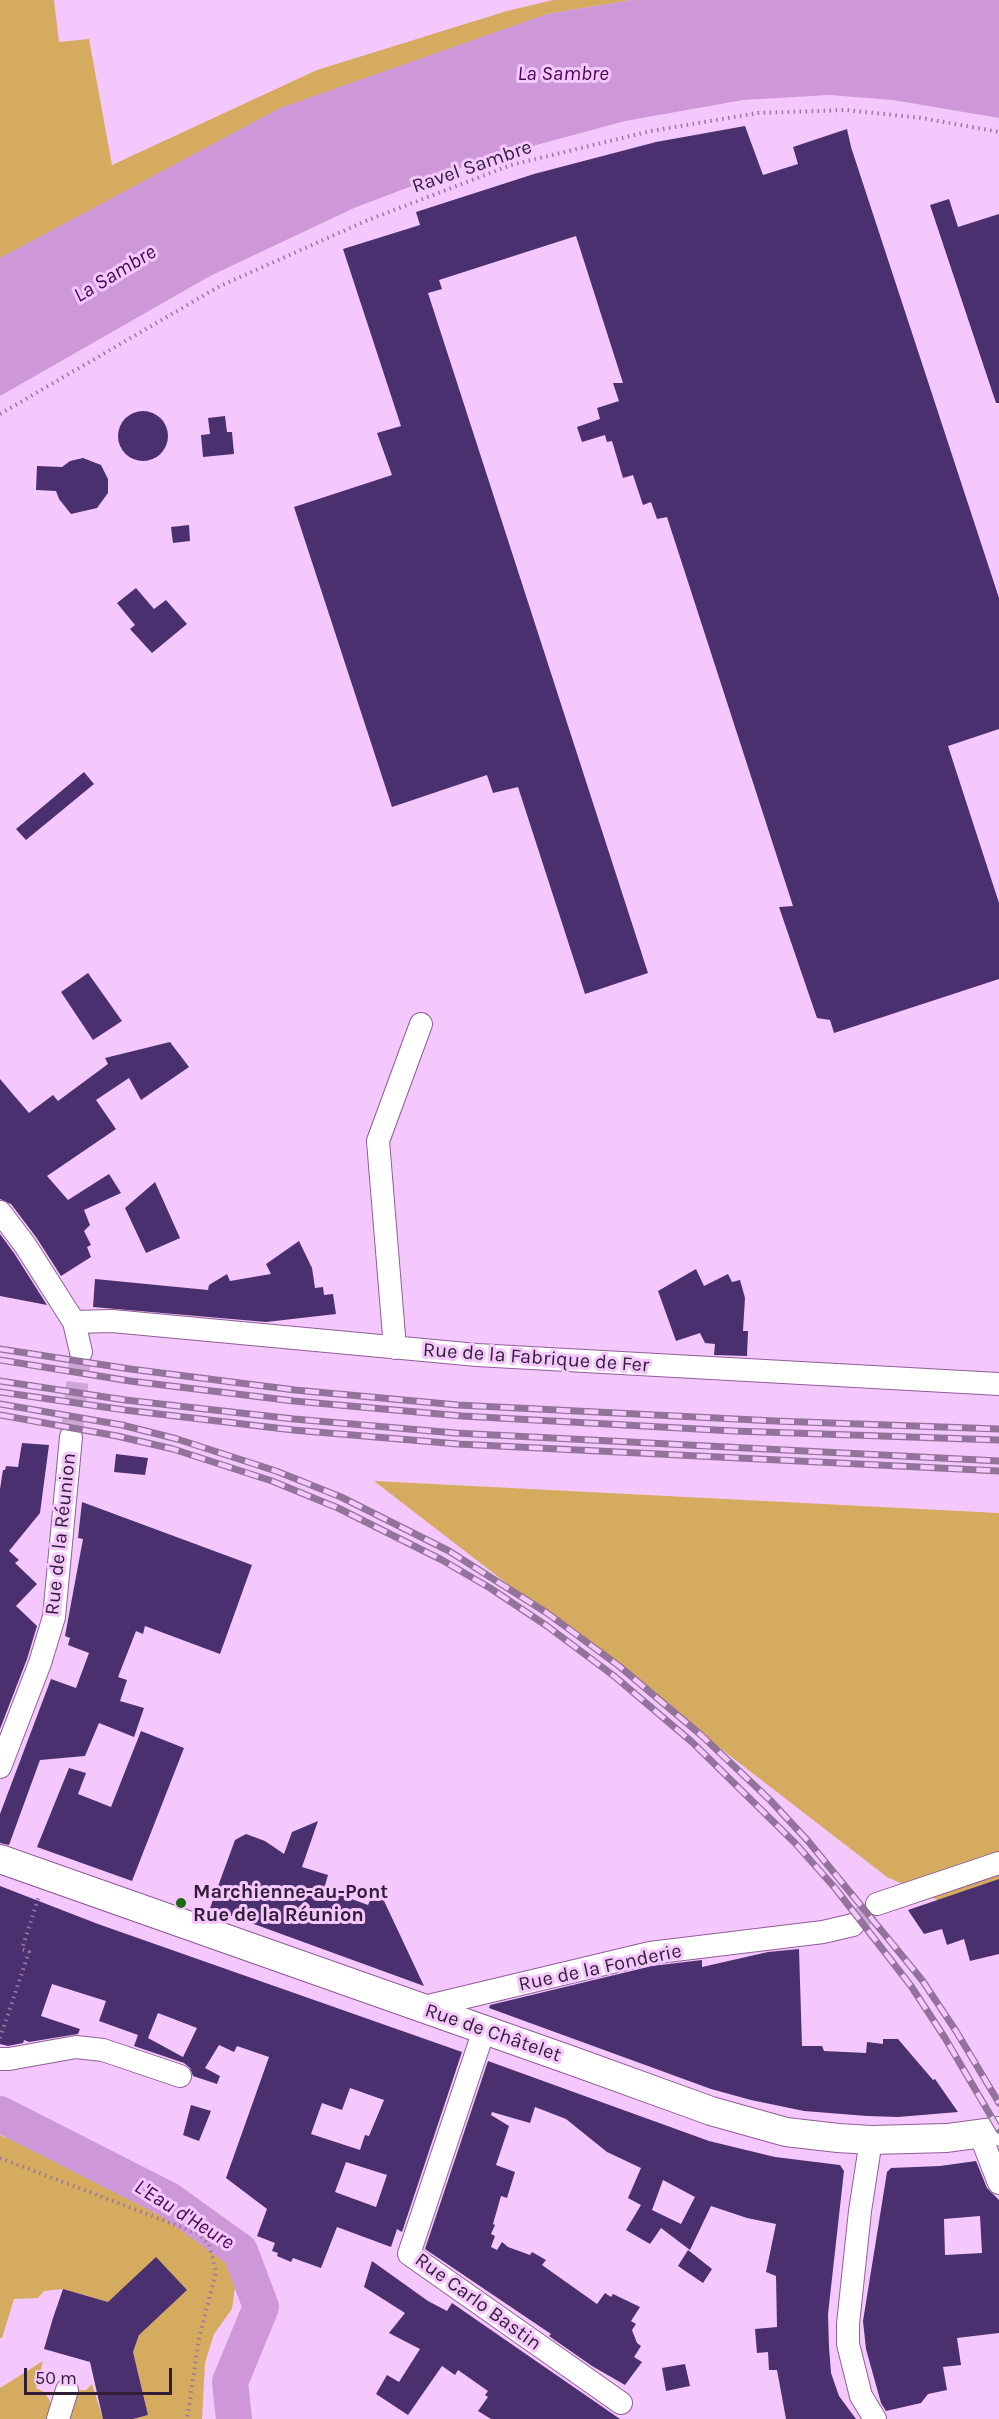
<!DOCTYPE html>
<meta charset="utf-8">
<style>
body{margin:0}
#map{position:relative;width:999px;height:2419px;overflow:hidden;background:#f5c8fd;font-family:Karla,sans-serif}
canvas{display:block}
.scale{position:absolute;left:24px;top:2368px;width:148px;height:27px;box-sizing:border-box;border:3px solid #321d36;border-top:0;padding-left:8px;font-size:18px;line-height:21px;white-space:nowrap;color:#321d36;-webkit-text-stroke:4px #f5c8fd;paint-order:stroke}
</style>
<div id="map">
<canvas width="999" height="2419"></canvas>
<div class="scale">50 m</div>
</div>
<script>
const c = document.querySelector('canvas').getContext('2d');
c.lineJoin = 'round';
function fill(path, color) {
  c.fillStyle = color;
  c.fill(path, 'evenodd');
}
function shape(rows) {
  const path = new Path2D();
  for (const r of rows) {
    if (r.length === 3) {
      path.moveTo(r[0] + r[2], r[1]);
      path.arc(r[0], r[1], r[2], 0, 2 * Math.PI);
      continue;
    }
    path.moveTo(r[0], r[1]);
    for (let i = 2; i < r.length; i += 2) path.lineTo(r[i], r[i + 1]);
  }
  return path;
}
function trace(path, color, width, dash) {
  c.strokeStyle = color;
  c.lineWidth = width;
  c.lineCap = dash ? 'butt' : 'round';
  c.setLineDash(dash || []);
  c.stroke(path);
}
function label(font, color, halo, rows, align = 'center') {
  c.font = font + ' Karla,sans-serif';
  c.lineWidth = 6;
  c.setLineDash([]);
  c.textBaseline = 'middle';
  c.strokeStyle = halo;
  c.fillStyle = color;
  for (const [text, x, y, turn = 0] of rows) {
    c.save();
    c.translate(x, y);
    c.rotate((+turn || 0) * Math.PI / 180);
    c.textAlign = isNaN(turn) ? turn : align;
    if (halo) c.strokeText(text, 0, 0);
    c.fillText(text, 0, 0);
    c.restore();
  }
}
fill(shape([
 [0,0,54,0,59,42,89,39,112,165,317,70,507,11,553,0,632,0,547,14,0,258],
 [374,1481,999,1513,999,1928,887,1877],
 [0,2135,137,2195,198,2227,227,2255,235,2287,232,2309,214,2334,205,2363,202,2419,133,2419,148,2415,133,2352,139,2335,108,2302,63,2289,44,2291,38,2298,14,2299,2,2338,0,2338],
 [43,2361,36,2388,44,2392,50,2401,52,2414,51,2419,0,2419,0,2388],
 [92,2384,103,2419,66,2419,76,2390,86,2390]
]), '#d5ab5f');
fill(shape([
 [632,0,999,0,999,118,893,100,829,95,743,100,625,121,518,150,454,170,354,208,210,276,0,396,0,258,280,108,547,14]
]), '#ce97d7');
trace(shape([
 [0,2114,169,2200,240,2251,261,2307,230,2382,234,2419]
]), '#ce97d7', 36);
fill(shape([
 [745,126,763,175,798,164,793,147,847,129,851,147,999,598,999,729,948,746,999,903,999,979,834,1033,830,1020,817,1018,779,907,793,906,667,517,657,519,651,502,643,505,633,475,623,478,612,441,607,442,605,435,582,442,577,427,600,419,597,408,619,401,613,383,623,383,576,236,439,280,442,289,428,293,648,973,585,994,518,787,493,793,487,775,392,807,294,507,392,475,377,433,401,426,343,249,420,225,416,212,534,174,656,142],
 [949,199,958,227,999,214,999,403,996,403,930,205],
 [143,436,25],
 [225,416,227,432,232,432,234,454,203,457,201,435,210,434,208,418],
 [83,458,101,465,108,479,108,493,97,508,71,514,59,499,56,491,36,490,37,466,62,467,70,461],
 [189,525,190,541,173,543,171,527],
 [136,588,154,609,166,600,187,624,152,653,130,629,135,625,117,603],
 [84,772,94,784,26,840,16,829],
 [88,973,122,1021,93,1040,61,992],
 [170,1042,189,1067,141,1100,129,1078,96,1100,116,1129,47,1176,68,1200,109,1174,121,1193,84,1210,90,1225,84,1231,91,1245,87,1247,91,1257,61,1276,36,1237,11,1204,0,1199,0,1079,29,1113,53,1095,58,1101,108,1064,105,1058],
 [155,1182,180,1238,146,1253,125,1208],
 [0,1234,14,1253,47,1305,0,1296],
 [299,1241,312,1268,315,1288,323,1287,324,1295,333,1294,336,1314,266,1322,93,1307,95,1279,208,1290,209,1285,227,1274,230,1281,271,1274,266,1264],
 [696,1269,704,1286,728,1274,732,1282,740,1280,745,1298,743,1331,748,1331,747,1356,714,1355,715,1344,705,1343,700,1333,676,1341,658,1291],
 [22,1443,49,1445,40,1513,9,1551,19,1560,15,1563,37,1584,16,1606,37,1626,27,1659,0,1729,0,1489,3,1470,5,1470,6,1466,18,1467],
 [116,1454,148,1458,145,1475,114,1472],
 [82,1502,252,1565,220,1654,145,1626,143,1634,136,1631,118,1677,127,1680,120,1701,144,1708,134,1737,99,1723,85,1756,40,1760,9,1845,0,1843,0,1814,51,1679,76,1688,89,1653,68,1645,70,1638,65,1636,83,1539,78,1538],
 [141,1731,184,1748,132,1881,37,1847,69,1768,86,1773,78,1794,111,1807],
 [318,1821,302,1867,328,1875,324,1889,368,1905,377,1886,424,1986,210,1908,235,1840,246,1834,265,1841,284,1854,292,1832],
 [999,1879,999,1954,970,1961,964,1939,947,1945,942,1929,924,1934,908,1910],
 [0,1886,98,1924,462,2052,402,2232,397,2229,391,2247,337,2227,321,2268,293,2258,291,2262,277,2256,278,2253,272,2251,275,2243,257,2236,267,2209,226,2178,269,2057,237,2046,234,2052,219,2045,205,2068,220,2076,217,2084,193,2076,190,2068,184,2063,134,2046,138,2035,99,2021,106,2001,52,1984,41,2016,80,2029,78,2034,29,2042,24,2040,23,2043,8,2046,0,2044],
 [158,2013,197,2028,183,2057,148,2038],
 [350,2088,384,2100,369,2136,365,2135,360,2150,311,2134,322,2103,342,2110],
 [346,2162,387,2175,376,2207,335,2192],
 [799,1949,802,2046,822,2046,824,2051,866,2053,867,2042,883,2044,883,2039,898,2039,933,2080,935,2079,958,2112,898,2117,867,2116,804,2111,751,2100,711,2089,489,2008,490,2005,652,1966,702,1960,702,1967,768,1952],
 [488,2061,709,2141,775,2157,840,2165,844,2171,828,2314,829,2347,831,2373,839,2396,856,2419,786,2419,777,2370,769,2370,768,2352,757,2353,755,2329,777,2327,776,2276,766,2272,776,2224,747,2218,711,2206,690,2250,661,2228,650,2244,626,2230,641,2205,628,2198,641,2168,607,2152,566,2119,535,2107,530,2123,492,2112,491,2115,509,2126,496,2165,515,2172,507,2198,501,2196,493,2224,495,2225,491,2234,495,2236,491,2247,497,2250,502,2242,508,2247,530,2255,532,2252,546,2260,542,2265,597,2304,605,2293,611,2297,613,2294,640,2307,631,2321,636,2324,632,2330,637,2343,641,2346,634,2357,642,2362,625,2385,592,2366,549,2336,551,2334,425,2249],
 [663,2180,695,2197,681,2224,652,2210],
 [191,2105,211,2111,199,2141,183,2135],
 [976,2161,987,2188,999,2200,999,2333,957,2338,961,2365,943,2367,947,2390,928,2394,921,2403,886,2411,881,2403,866,2349,863,2321,887,2172,891,2168,940,2166],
 [980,2216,982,2253,945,2255,944,2219],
 [688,2250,712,2269,703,2283,678,2266],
 [156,2257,187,2290,139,2335,133,2352,148,2415,133,2419,103,2419,90,2362,44,2349,53,2318,63,2289,108,2302],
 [372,2261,428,2301,447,2311,452,2303,620,2419,491,2419,478,2411,488,2397,485,2395,488,2391,458,2370,455,2375,442,2366,408,2415,376,2394,387,2375,399,2382,420,2349,389,2333,405,2313,364,2287],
 [685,2364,690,2386,666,2391,662,2368]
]), '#4b306f');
trace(shape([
 [71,1437,81,1352],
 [853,1925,877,1904]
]), '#cea6d5', 22, [22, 11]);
const minor = shape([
 [0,1212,25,1245,74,1322,81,1352],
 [74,1322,112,1321,477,1355,999,1384],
 [395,1348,378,1141,421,1024],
 [0,1767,40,1663,54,1617,71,1437],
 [877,1904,999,1863],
 [420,2008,650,1953,823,1932,853,1925],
 [484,2030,409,2254,621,2403],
 [0,2059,9,2059,76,2047,103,2050,180,2076],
 [980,2134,999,2183],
 [871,2140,860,2211,848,2324,848,2344,861,2396,875,2419],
 [58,2419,67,2390]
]);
const major = shape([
 [0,1859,570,2060,711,2111,786,2132,838,2138,871,2140,947,2138,999,2131]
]);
trace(minor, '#905d98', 24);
trace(major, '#905d98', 30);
trace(shape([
 [0,414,220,286,368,220,511,165,651,131,758,113,846,110,922,118,999,132],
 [0,2038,29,1952,22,1949,39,1896],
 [0,2158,197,2233,209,2244,216,2272,199,2338,187,2419]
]), '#9a78a0', 4, [1.5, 4.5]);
trace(minor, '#fff', 22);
trace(major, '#fff', 28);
const rail = shape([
 [0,1349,130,1369,295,1390,458,1405,775,1421,999,1429],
 [0,1360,130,1381,294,1401,462,1416,734,1431,999,1440],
 [0,1381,125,1400,294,1419,455,1433,999,1461],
 [0,1392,125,1410,293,1430,458,1444,999,1471],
 [0,1404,122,1425,177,1439,276,1471,341,1497,449,1551,547,1613,619,1666,701,1735,770,1800,808,1841,922,1980,956,2031,999,2103],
 [0,1415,117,1436,173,1449,272,1481,338,1508,442,1560,490,1588,547,1626,614,1676,692,1742,795,1843,835,1888,911,1986,945,2038,999,2130]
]);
trace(rail, '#94739a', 7);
trace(rail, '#f5c8fd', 4.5, [14]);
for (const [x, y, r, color] of [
 [181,1903,6,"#1a6a0e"]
]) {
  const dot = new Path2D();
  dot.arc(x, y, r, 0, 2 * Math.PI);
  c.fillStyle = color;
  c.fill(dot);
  trace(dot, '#f5c8fd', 2);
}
label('20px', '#321d36', '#f5c8fd', [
 ["Ravel Sambre",472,167,-19],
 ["Rue de la Fabrique de Fer",536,1358,4],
 ["Rue de la Réunion",61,1534,-84],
 ["Rue de la Fonderie",600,1968,-12],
 ["Rue de Châtelet",493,2033,19],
 ["Rue Carlo Bastin",478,2302,36]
]);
label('bold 20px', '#321d36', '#f5c8fd', [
 ["Marchienne-au-Pont",193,1892],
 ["Rue de la Réunion",193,1915]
], 'left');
label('italic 21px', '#4a0455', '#f5c8fd', [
 ["La Sambre",563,74],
 ["La Sambre",115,274,-31],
 ["L'Eau d'Heure",184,2215,32]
]);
</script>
